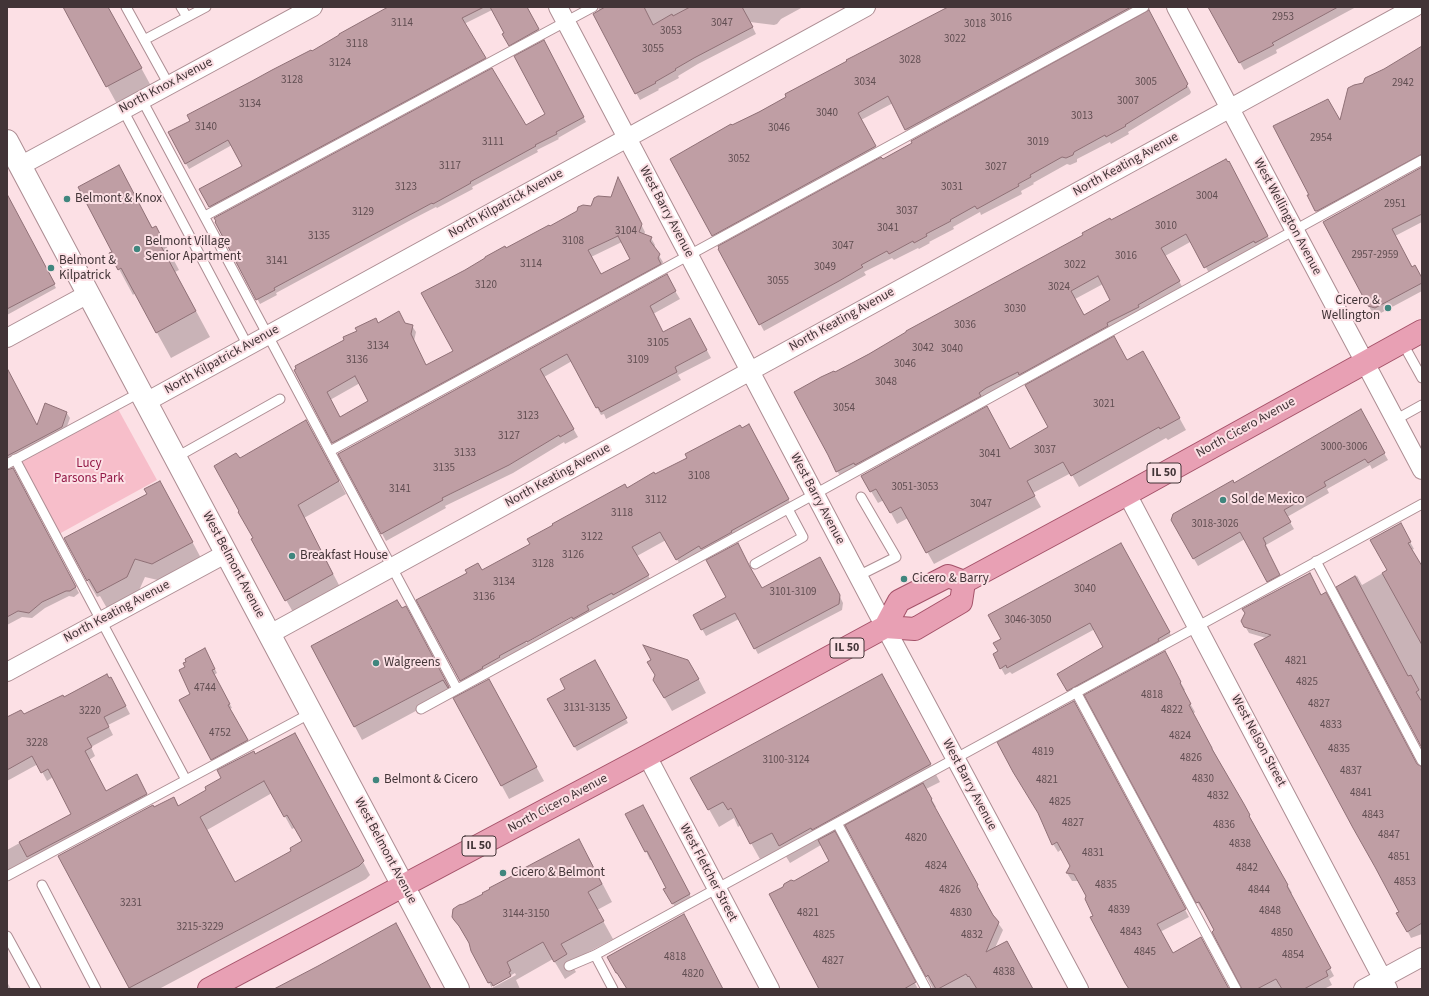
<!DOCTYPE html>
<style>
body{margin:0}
#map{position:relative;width:1429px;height:996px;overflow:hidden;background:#fce0e5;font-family:"Source Sans 3",sans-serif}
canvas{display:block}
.frame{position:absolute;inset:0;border:8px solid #423437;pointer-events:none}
</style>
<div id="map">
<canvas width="1429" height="996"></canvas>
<div class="frame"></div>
</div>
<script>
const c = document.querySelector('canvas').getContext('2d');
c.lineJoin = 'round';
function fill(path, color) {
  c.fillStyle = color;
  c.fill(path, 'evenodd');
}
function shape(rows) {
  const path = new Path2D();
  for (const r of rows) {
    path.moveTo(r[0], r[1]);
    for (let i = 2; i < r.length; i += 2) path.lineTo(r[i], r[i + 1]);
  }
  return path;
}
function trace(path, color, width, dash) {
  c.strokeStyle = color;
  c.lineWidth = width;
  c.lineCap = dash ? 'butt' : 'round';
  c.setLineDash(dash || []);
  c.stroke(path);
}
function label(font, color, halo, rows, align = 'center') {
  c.font = font + ' "Source Sans 3",sans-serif';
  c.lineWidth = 4;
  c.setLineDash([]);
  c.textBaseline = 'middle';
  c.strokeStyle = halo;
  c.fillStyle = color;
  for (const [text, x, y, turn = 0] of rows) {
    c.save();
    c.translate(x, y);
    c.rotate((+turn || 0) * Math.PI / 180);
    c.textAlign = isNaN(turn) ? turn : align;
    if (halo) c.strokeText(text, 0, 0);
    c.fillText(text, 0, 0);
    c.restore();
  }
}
fill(shape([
 [118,409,157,480,59,534,20,463]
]), '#f7beca');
fill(shape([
 [64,7,108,7,151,86,117,104],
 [390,7,526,7,541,35,513,51,504,35,506,33,492,10,464,24,488,64,213,212,200,189,244,167,232,145,189,169,169,133],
 [591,7,803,7,781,19,777,24,774,25,750,22,756,34,698,64,678,76,679,78,658,89,659,90,640,100,594,14,599,10,599,8,592,10],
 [950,7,1146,7,910,136,893,103,861,120,879,154,717,242,673,163,700,143,699,142,788,97],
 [1210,7,1356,7,1276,50,1277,53,1244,70],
 [1153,19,1191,92,1190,94,1128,132,1129,134,1111,144,1110,142,1077,159,1077,162,1070,165,1067,164,1033,183,1034,184,1021,191,1022,194,981,215,980,212,953,227,954,229,929,242,930,243,919,249,918,248,894,260,892,258,864,272,866,275,764,331,719,249,882,160],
 [547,46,586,122,558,138,559,139,537,150,538,152,472,187,473,189,437,208,436,207,409,221,276,293,277,295,260,304,216,222,526,126,547,114],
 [1422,47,1422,161,1320,217,1309,196,1341,122,1363,84],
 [118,167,153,229,156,227,170,253,179,270,175,272,210,337,171,358,135,293,133,295,119,269,113,252],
 [1422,168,1422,222,1395,236,1412,268,1422,280,1422,291,1379,314,1372,312,1324,222],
 [1233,170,1272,244,1210,275,1192,241,1165,256,1184,290,842,480,829,455,834,373,1111,221],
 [1103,284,1112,301,1084,316,1075,299],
 [621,185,645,232,644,235,651,238,655,245,654,248,663,262,661,266,337,449,295,371,378,324,405,324,412,326,416,332,414,341,426,366,454,352,506,249,611,198],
 [622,242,632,260,601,276,591,257],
 [360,383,369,401,340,418,330,400],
 [7,196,56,288,7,315],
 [666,276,680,299,653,314,663,333,694,326,711,358,678,375,681,380,606,419,604,414,601,415,572,361,544,377,578,437,565,444,564,442,513,473,445,506,446,508,386,541,339,454],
 [1143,352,1186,430,1168,440,1166,438,1079,487,1071,473,1033,493,1041,507,934,564,908,518,897,524,884,500,878,503,862,476,1010,451,1049,428,1127,361],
 [7,374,37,427,66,412,70,418,65,432,7,465],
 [1360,411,1388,460,1372,469,1370,465,1327,489,1329,493,1287,517,1294,529,1266,545,1269,551,1268,552,1283,582,1271,588,1245,539,1198,566,1172,520],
 [741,429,753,434,793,508,682,568,666,540,637,556,653,584,465,689,460,681,482,571,531,545,626,489,654,476],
 [576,614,577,615,526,643,526,641],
 [314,435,346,494,304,518,340,587,294,614,252,539,254,538],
 [7,471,16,475,79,593,74,597,69,596,45,608,32,618,22,617,7,625],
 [148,494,170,500,202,560,162,581,145,577,137,595,108,610,100,596,97,597,87,580],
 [1400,524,1414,549,1411,550,1422,568,1422,746,1338,587,1357,576,1362,585,1388,570],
 [1125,551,1173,639,1072,697,1059,674,1105,648,1095,629,1012,674,1010,672,1005,675,1001,668,999,651,1002,639],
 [824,565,843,603,842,610,758,654,739,619,706,636,694,615,728,598,752,573,762,589],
 [1309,574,1321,596,1326,594,1416,765,1422,768,1422,934,1411,938,1398,913,1400,912,1376,866,1354,828,1255,644,1266,638,1249,633,1246,628,1275,637,1276,635,1245,626,1242,621,1246,613,1244,609],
 [402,610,413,621,451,692,362,740,312,646],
 [207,653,217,673,214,675,232,708,229,709,249,744,214,763,180,700,191,695],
 [1164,653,1185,690,1183,691,1195,712,1193,714,1292,893,1290,894,1334,976,1329,979,1332,985,1324,989,1243,989,1215,931,1204,909,1202,910,1197,902],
 [595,661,628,723,577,751,549,699,567,689],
 [696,674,706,693,672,711,654,680],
 [111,678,130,714,108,725,113,735,91,747,95,756,89,760,106,792,141,784,151,803,7,878,7,850,72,814,53,777,47,781,38,764,7,781,7,718,24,716],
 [891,692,940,782,926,789,936,807,934,807,993,916,1003,930,995,948,1032,989,933,989,850,832,838,838,918,989,820,989,794,882,830,862,821,845,790,863,782,850,761,861,741,825,738,827,734,818,719,827,692,779],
 [496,693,544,781,509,799,455,699],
 [1078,710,1189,917,1160,932,1173,954,1228,989,1130,989,1095,916,1087,896,1079,881,1072,881,1067,873,1071,866,1062,849,1058,852,1053,844],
 [302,748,370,875,366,879,159,989,131,989,59,856,174,798,179,806,208,790,255,755],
 [272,793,292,829,296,827,304,842,292,851,235,883,207,830],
 [648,815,694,903,678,912,665,890,667,888,652,859,650,860,646,851],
 [589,858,612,902,597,910,613,939,570,962,576,972,565,979,553,959,516,980,520,989,493,989,492,988,516,975,515,973,492,986,492,988,472,951,470,945,454,917],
 [7,982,11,989,7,989]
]), '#0003');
const building = shape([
 [63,7,108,7,142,68,106,87,63,7],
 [388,7,484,7,462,18,486,58,209,207,199,189,242,166,228,140,185,164,168,132,190,121,187,115,252,81,272,70,311,50,312,51,339,35,339,34,388,7],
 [490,7,527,7,539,29,509,46,502,34,504,33,490,7],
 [605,7,644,7,653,25,672,14,673,16,690,7,742,7,753,27,694,58,675,69,676,70,655,82,656,83,635,94,593,14,605,7],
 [948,7,1131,7,905,130,888,96,858,113,876,146,712,236,670,159,731,124,732,125,759,112,786,97,785,94,847,61,846,60,854,56,948,7],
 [1208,7,1338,7,1272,43,1274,45,1239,63,1208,7],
 [1149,10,1188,84,1186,86,1187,87,1125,125,1126,126,1106,137,1105,135,1074,152,1073,155,1066,158,1062,157,1030,175,1031,177,1018,184,1019,186,977,209,975,206,950,220,951,221,926,234,927,236,914,243,913,241,889,254,887,251,861,265,863,267,839,281,759,325,718,249,719,248,718,246,881,157,883,159,912,143,911,141,1149,10],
 [544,40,584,117,556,132,557,134,535,145,536,146,470,182,471,183,433,204,432,203,406,217,274,288,275,290,256,300,215,222,216,221,214,218,492,68,526,125,545,114,514,56,544,40],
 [1422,46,1422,154,1317,211,1315,211,1307,195,1309,195,1273,126,1328,99,1340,120,1348,88,1354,85,1363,83,1365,78,1384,69,1422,46],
 [1226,159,1228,162,1229,161,1268,236,1255,243,1254,241,1204,268,1186,234,1161,248,1180,281,1138,305,1139,307,1107,323,1108,326,1019,375,1018,372,986,388,979,393,981,396,855,465,854,463,836,472,828,455,794,392,821,377,834,371,835,372,869,354,906,332,906,331,1083,235,1082,233,1110,218,1111,220,1226,159],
 [1098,276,1110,300,1084,315,1071,291,1098,276],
 [119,165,152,228,156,226,165,244,161,246,196,311,156,333,121,268,118,270,109,253,112,252,78,187,119,165],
 [1422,167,1422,214,1392,229,1412,267,1415,265,1422,278,1422,283,1375,308,1368,306,1323,222,1422,167],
 [618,177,642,224,639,232,652,237,650,241,660,254,658,258,661,264,332,443,294,370,296,369,295,366,344,340,343,337,357,331,355,328,376,318,378,323,399,311,405,323,413,325,411,334,426,365,453,351,421,293,465,270,485,258,485,257,505,246,506,248,549,225,550,226,577,211,578,207,583,205,591,206,594,198,598,196,611,197,618,177],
 [618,236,630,259,601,274,588,250,618,236],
 [355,376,368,401,340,417,327,392,355,376],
 [7,194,55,284,7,309,7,194],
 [667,274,676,291,650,306,663,332,690,318,707,350,675,367,677,372,601,412,598,407,596,408,567,354,540,369,574,429,560,437,559,435,509,465,442,498,443,500,381,534,338,454,667,274],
 [1114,336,1127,360,1143,351,1180,418,1160,429,1159,427,1071,476,1063,462,1027,481,1035,496,926,553,901,507,890,513,876,489,870,492,861,476,987,406,1010,449,1048,427,1025,385,1114,336],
 [7,368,37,425,45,403,67,412,62,427,7,456,7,368],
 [1361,409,1385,453,1368,463,1365,459,1324,482,1326,486,1284,510,1291,522,1263,538,1266,544,1265,545,1280,575,1267,582,1240,532,1193,559,1171,520,1173,514,1233,480,1234,483,1361,409],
 [306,420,339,481,298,505,333,574,285,601,251,539,253,538,238,512,239,511,214,466,236,453,240,458,306,420],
 [749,424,789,499,731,531,732,532,701,549,699,546,676,560,660,532,632,547,649,575,613,595,612,593,587,606,589,610,573,619,572,617,527,642,527,641,499,656,500,657,482,667,483,668,460,681,416,600,467,573,465,570,478,563,482,570,530,544,527,539,553,525,552,524,625,484,627,488,654,472,655,474,687,458,685,454,740,425,742,428,749,424],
 [13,468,76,587,70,591,66,591,42,602,29,613,18,611,7,617,7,470,13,468],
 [160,481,193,542,152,564,135,559,127,577,97,593,89,579,87,581,64,538,147,494,144,489,160,481],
 [1401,523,1411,542,1408,543,1422,566,1422,645,1382,573,1387,570,1370,540,1401,523],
 [738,543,750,567,762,588,820,557,840,595,839,604,754,649,735,613,701,630,693,615,726,597,706,560,738,543],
 [1121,543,1170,632,1158,639,1159,641,1067,691,1057,674,1103,647,1090,623,1007,668,1006,665,1000,669,993,654,998,651,993,643,1001,639,988,615,1121,543],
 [1310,573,1321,595,1326,592,1417,764,1422,767,1422,923,1407,932,1396,913,1399,912,1375,867,1353,828,1254,644,1271,635,1244,627,1241,621,1245,613,1242,609,1310,573],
 [1355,576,1408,676,1411,675,1419,690,1416,692,1422,702,1422,748,1336,587,1355,576],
 [397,600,402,608,406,606,449,687,448,688,443,680,354,727,311,646,397,600],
 [643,645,688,660,699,679,664,698,653,680,655,675,647,662,651,660,643,645],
 [205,648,215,669,212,670,230,704,228,705,248,740,211,760,179,700,190,694,179,670,185,667,183,663,186,662,185,659,205,648],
 [1165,651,1181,682,1180,683,1191,704,1189,705,1212,748,1212,749,1244,804,1250,815,1249,816,1288,885,1287,886,1331,968,1326,971,1328,976,1304,989,1282,989,1276,979,1257,989,1242,989,1212,932,1214,930,1199,902,1196,903,1084,695,1165,651],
 [595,660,627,718,574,747,547,699,565,689,560,679,595,660],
 [107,674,109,678,111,677,126,706,104,717,109,727,87,738,92,747,85,751,106,791,137,774,147,794,27,857,19,842,71,814,48,769,41,773,32,756,7,770,7,717,21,710,24,714,63,695,64,697,107,674],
 [882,674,931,764,812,830,811,828,779,846,772,833,750,844,731,808,728,810,723,802,708,810,690,778,882,674],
 [489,679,537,767,501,786,453,698,489,679],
 [1074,701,1186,909,1157,924,1173,953,1201,937,1229,989,1129,989,1125,983,1090,917,1093,916,1085,899,1086,896,1074,874,1066,873,1070,866,1057,842,1052,845,1038,813,1013,772,997,742,1074,701],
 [295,733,364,861,359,866,129,988,58,856,153,805,154,807,174,797,178,806,206,790,205,787,221,778,217,770,254,751,255,754,295,733],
 [264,781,284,817,287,815,302,841,290,848,291,851,235,882,200,817,264,781],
 [923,783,932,799,931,800,978,885,977,886,993,915,999,922,986,952,1007,941,1033,989,977,989,969,976,968,977,966,974,938,989,936,989,928,975,926,977,845,825,923,783],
 [643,805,690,894,672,904,663,889,666,888,647,851,645,852,625,814,643,805],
 [835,831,916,982,904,989,819,989,769,894,783,887,784,884,791,880,794,881,829,861,818,840,835,831],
 [579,839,602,884,588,892,604,921,561,944,567,954,554,962,543,942,507,962,511,971,509,972,511,976,493,986,491,982,488,983,471,951,469,943,459,926,454,920,452,917,453,909,459,905,463,904,483,894,482,893,490,889,489,888,514,875,513,874,579,839],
 [684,914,723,989,627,989,617,973,616,973,607,957,684,914],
 [396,923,431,989,274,989,318,966,396,923]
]);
fill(building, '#bf9ea4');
trace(building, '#8f7076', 1);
const service = shape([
 [126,7,169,85],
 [181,7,187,17],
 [144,40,206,7],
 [142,100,457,689],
 [123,110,248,346],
 [205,216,593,7],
 [1402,342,1422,378],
 [1395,420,1422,405],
 [330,451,1144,7],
 [175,458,280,399],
 [15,459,186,780],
 [7,464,141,392],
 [1316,561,1422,761],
 [755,564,803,537,788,509],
 [858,576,896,557,861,497],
 [1076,692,1236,989],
 [421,709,815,494,1422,160],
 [837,823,926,989],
 [7,876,311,713],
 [42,885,96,989],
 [7,936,36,989],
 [595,955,613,989],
 [569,966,595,955,1422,504]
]);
const minor = shape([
 [558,7,885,627,1079,989],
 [1176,7,1422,470],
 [20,166,313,7],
 [7,338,88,294],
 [146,402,866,7],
 [1127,494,1388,989],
 [270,634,1415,7],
 [7,672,227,553],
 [647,756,770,989],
 [1363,989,1422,957]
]);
const secondary = shape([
 [7,141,458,989]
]);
const primary = shape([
 [964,582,1127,494,1422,331],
 [885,627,899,601,948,576,964,582],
 [209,989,647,756,885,627,915,629,961,602,964,582]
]);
trace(service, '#ad8d93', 11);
trace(minor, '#ad8d93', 20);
trace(secondary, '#ad8d93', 24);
trace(primary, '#a45168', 24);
trace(service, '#fff', 9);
trace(minor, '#fff', 18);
trace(secondary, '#fff', 22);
trace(primary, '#e8a0b4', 22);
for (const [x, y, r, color] of [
 [67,199,4,"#40867e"],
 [137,249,4,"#40867e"],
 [51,268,4,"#40867e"],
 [1388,308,4,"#40867e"],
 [1223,500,4,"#40867e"],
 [292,556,4,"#40867e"],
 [904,579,4,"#40867e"],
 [376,663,4,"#40867e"],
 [376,780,4,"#40867e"],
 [503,873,4,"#40867e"]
]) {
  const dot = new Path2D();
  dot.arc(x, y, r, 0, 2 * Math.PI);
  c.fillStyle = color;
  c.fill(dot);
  trace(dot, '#fce0e5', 1.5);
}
label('11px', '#614e52', null, [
 ["2953",1283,18],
 ["3016",1001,19],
 ["3114",402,24],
 ["3047",722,24],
 ["3018",975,25],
 ["3053",671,32],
 ["3022",955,40],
 ["3118",357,45],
 ["3055",653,50],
 ["3028",910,61],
 ["3124",340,64],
 ["3128",292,81],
 ["3034",865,83],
 ["3005",1146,83],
 ["2942",1403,84],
 ["3007",1128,102],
 ["3134",250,105],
 ["3040",827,114],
 ["3013",1082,117],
 ["3140",206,128],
 ["3046",779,129],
 ["2954",1321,139],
 ["3111",493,143],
 ["3019",1038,143],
 ["3052",739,160],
 ["3117",450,167],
 ["3027",996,168],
 ["3123",406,188],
 ["3031",952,188],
 ["3004",1207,197],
 ["2951",1395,205],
 ["3037",907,212],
 ["3129",363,213],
 ["3010",1166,227],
 ["3041",888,229],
 ["3104",626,232],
 ["3135",319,237],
 ["3108",573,242],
 ["3047",843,247],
 ["2957-2959",1375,256],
 ["3016",1126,257],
 ["3141",277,262],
 ["3114",531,265],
 ["3022",1075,266],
 ["3049",825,268],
 ["3055",778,282],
 ["3120",486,286],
 ["3024",1059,288],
 ["3030",1015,310],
 ["3036",965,326],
 ["3105",658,344],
 ["3134",378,347],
 ["3042",923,349],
 ["3040",952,350],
 ["3136",357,361],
 ["3109",638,361],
 ["3046",905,365],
 ["3048",886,383],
 ["3021",1104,405],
 ["3054",844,409],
 ["3123",528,417],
 ["3127",509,437],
 ["3000-3006",1344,448],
 ["3037",1045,451],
 ["3133",465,454],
 ["3041",990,455],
 ["3135",444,469],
 ["3108",699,477],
 ["3051-3053",915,488],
 ["3141",400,490],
 ["3112",656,501],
 ["3047",981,505],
 ["3118",622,514],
 ["3018-3026",1215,525],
 ["3122",592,538],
 ["3126",573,556],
 ["3128",543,565],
 ["3134",504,583],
 ["3040",1085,590],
 ["3101-3109",793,593],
 ["3136",484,598],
 ["3046-3050",1028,621],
 ["4821",1296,662],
 ["4825",1307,683],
 ["4744",205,689],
 ["4818",1152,696],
 ["4827",1319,705],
 ["3131-3135",587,709],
 ["4822",1172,711],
 ["3220",90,712],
 ["4833",1331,726],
 ["4752",220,734],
 ["4824",1180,737],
 ["3228",37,744],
 ["4835",1339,750],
 ["4819",1043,753],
 ["4826",1191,759],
 ["3100-3124",786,761],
 ["4837",1351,772],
 ["4830",1203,780],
 ["4821",1047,781],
 ["4841",1361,794],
 ["4832",1218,797],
 ["4825",1060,803],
 ["4843",1373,816],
 ["4827",1073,824],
 ["4836",1224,826],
 ["4847",1389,836],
 ["4820",916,839],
 ["4838",1240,845],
 ["4831",1093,854],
 ["4851",1399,858],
 ["4824",936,867],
 ["4842",1247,869],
 ["4853",1405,883],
 ["4835",1106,886],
 ["4826",950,891],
 ["4844",1259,891],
 ["3231",131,904],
 ["4839",1119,911],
 ["4848",1270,912],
 ["4821",808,914],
 ["4830",961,914],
 ["3144-3150",526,915],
 ["3215-3229",200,928],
 ["4843",1131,933],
 ["4850",1282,934],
 ["4825",824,936],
 ["4832",972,936],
 ["4845",1145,953],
 ["4854",1293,956],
 ["4818",675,958],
 ["4827",833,962],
 ["4838",1004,973],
 ["4820",693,975]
]);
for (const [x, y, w] of [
 [1164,473,34],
 [847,648,34],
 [479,846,34]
]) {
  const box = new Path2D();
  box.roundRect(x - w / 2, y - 10, w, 20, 3);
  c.fillStyle = '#fce0e5';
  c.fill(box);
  trace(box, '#423437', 1);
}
label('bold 12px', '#423437', null, [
 ["IL 50",1164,473],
 ["IL 50",847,648],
 ["IL 50",479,846]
]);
label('13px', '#423437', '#fce0e5', [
 ["North Knox Avenue",166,86,-28],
 ["North Keating Avenue",1126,165,-29],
 ["North Kilpatrick Avenue",506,204,-29],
 ["West Barry Avenue",666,212,62],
 ["West Wellington Avenue",1287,217,62],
 ["North Keating Avenue",842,320,-29],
 ["North Kilpatrick Avenue",222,360,-29],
 ["North Cicero Avenue",1246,428,-29],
 ["North Keating Avenue",558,476,-29],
 ["West Barry Avenue",817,499,62],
 ["West Belmont Avenue",233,565,62],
 ["North Keating Avenue",117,612,-28],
 ["West Nelson Street",1258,741,62],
 ["West Barry Avenue",969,785,62],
 ["North Cicero Avenue",558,804,-28],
 ["West Belmont Avenue",385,851,62],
 ["West Fletcher Street",708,873,62]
]);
label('13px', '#423437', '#fce0e5', [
 ["Belmont & Knox",75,199],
 ["Belmont Village",145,242],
 ["Senior Apartment",145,257],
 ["Belmont &",59,261],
 ["Kilpatrick",59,276],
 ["Cicero &",1380,301,"right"],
 ["Wellington",1380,316,"right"],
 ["Sol de Mexico",1231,500],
 ["Breakfast House",300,556],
 ["Cicero & Barry",912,579],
 ["Walgreens",384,663],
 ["Belmont & Cicero",384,780],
 ["Cicero & Belmont",511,873]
], 'left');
label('13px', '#921846', '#fce0e5', [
 ["Lucy",89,464],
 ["Parsons Park",89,479]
]);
</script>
